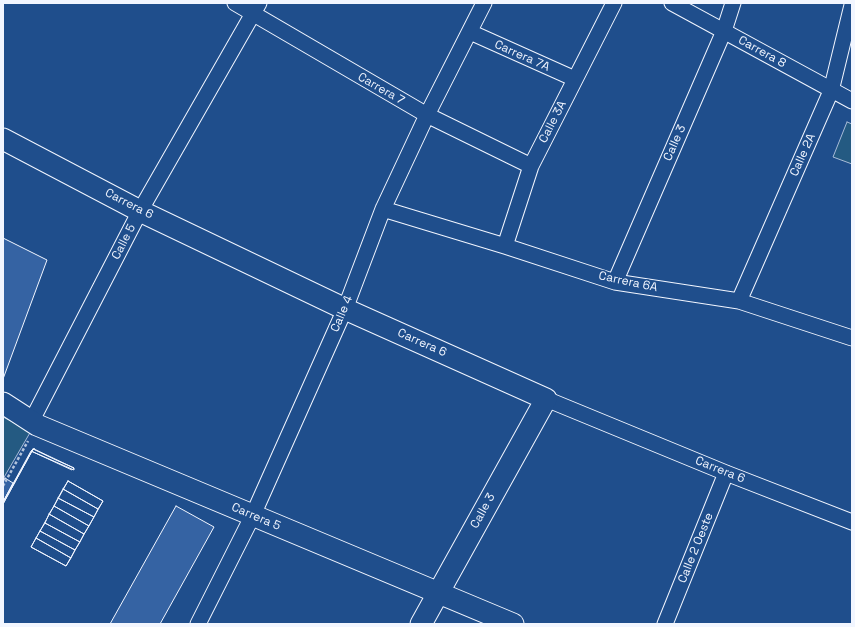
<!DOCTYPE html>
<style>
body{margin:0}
#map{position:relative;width:855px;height:627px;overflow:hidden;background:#1f4e8c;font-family:"Space Grotesk",sans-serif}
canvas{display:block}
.frame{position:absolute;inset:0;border:4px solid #f2f6ff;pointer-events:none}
</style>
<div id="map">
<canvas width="855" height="627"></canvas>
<div class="frame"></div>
</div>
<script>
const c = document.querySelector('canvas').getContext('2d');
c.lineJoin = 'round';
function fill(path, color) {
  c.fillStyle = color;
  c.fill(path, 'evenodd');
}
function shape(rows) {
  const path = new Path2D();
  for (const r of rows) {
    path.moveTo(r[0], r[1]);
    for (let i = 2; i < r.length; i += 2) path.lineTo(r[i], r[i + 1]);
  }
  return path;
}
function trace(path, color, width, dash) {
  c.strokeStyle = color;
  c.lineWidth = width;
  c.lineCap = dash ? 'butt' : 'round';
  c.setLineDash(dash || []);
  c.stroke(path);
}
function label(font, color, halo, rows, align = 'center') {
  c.font = font + ' "Space Grotesk",sans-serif';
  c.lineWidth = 3;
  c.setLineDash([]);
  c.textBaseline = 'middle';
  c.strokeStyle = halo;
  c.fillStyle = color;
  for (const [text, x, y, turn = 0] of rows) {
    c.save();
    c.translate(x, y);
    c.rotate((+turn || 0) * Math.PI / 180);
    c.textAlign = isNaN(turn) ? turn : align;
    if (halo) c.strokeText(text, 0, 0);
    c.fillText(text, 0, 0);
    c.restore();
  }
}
const green = shape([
 [847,122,852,124,852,164,833,157,847,122],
 [3,417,31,431,3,479,3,417]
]);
fill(green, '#245a82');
trace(green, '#a8bbd7', 1);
const building = shape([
 [3,238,47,260,3,379,3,238],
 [33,449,56,460,74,468,72,470,31,451,33,449],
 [34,449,74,468,74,470,31,451,34,449],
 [34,449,32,451,3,504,3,502,31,451,34,449],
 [34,449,32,451,3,504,3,502,33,449,34,449],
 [5,478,13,483,3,502,3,482,5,478],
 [68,481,103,501,66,566,31,547,68,481],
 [68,481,103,501,98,509,63,489,68,481],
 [63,489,98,509,94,517,58,498,63,489],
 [58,498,94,517,89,526,54,506,58,498],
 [54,506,89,526,84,534,49,514,54,506],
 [176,506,214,527,160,624,110,624,176,506],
 [49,514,84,534,80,542,45,523,49,514],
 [45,523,80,542,75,550,40,531,45,523],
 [40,531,75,550,71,558,36,538,40,531],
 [36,538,71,558,66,566,31,547,36,538]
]);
fill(building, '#3563a3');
trace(building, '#f2f6ff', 1);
const street = shape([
 [235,3,427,115,531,166],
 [672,3,852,101],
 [470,32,575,79],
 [383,209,505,246,615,282,739,301,852,338],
 [505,246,531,166,614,3],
 [615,282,724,31,733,3],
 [739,301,831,91,852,5],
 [546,399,726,473,852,522],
 [31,422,140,211,259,3],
 [198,624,253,515,345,309,383,209,427,115,484,3],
 [665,624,726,473]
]);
const secondary = shape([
 [3,139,140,211,345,309,546,399,421,624],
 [3,403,37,425,513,624]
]);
trace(street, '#f2f6ff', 17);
trace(secondary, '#f2f6ff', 23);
trace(shape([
 [3,486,28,441]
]), '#b3c4dc', 2.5, [3, 2]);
trace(street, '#1f4e8c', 15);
trace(secondary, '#1f4e8c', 21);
label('12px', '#f2f6ff', '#1f4e8c', [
 ["Carrera 8",762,52,29],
 ["Carrera 7A",522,56,24],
 ["Carrera 7",381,89,30],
 ["Calle 3A",553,122,-63],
 ["Calle 3",675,143,-66],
 ["Calle 2A",803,155,-66],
 ["Carrera 6",129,204,27],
 ["Calle 5",124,242,-63],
 ["Carrera 6A",628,282,12],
 ["Calle 4",342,314,-67],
 ["Carrera 6",422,343,24],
 ["Carrera 6",720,470,22],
 ["Calle 3",483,511,-61],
 ["Carrera 5",256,517,23],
 ["Calle 2 Oeste",696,548,-68]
]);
</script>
